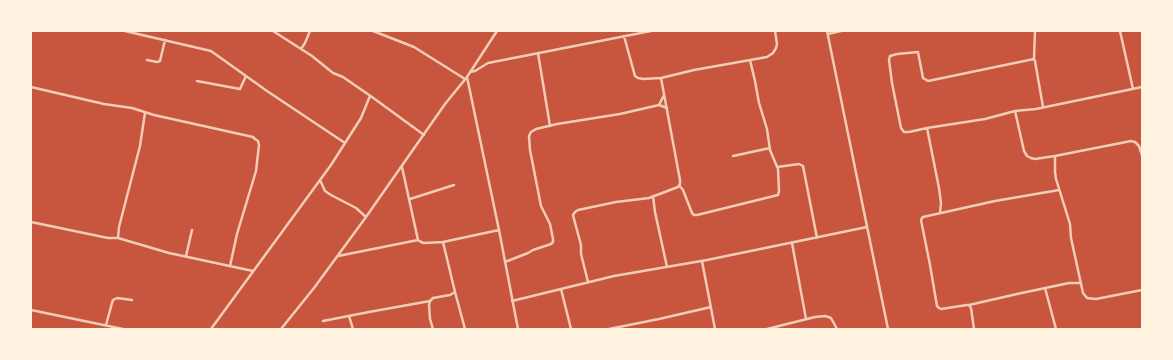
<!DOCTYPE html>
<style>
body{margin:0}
#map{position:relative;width:1173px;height:360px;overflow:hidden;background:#c8553d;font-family:"Varela Round",sans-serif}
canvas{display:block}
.frame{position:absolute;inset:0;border:32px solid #fff3e0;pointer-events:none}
</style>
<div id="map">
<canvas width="1173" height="360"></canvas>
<div class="frame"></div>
</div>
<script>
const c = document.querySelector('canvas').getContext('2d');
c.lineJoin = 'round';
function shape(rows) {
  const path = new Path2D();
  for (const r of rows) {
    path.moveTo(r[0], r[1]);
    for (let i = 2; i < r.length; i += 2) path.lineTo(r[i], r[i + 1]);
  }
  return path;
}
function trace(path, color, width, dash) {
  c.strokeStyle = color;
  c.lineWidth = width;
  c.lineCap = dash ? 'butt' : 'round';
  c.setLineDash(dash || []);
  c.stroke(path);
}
trace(shape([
 [125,31,211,51,267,91,345,143],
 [273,31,312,56,333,73,343,77,372,97,424,135],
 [373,31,414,47,465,79],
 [827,31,888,329],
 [1120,31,1133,89],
 [828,34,841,31],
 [624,36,635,76,638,78,643,79,661,78,694,70,767,57,773,53,776,48,777,44,775,31],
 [301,49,305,43,310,31],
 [538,53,550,126],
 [1034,59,1035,31],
 [147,60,157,62,160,61,165,40],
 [470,72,475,71,488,63,651,31],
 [467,77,499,230,518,329],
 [197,81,240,89,246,76],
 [31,87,104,104,132,108,154,115,253,137,255,139,258,141,259,145,256,171,237,234,230,266],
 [659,105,664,95],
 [1015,111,1024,151,1027,156,1031,158,1035,159,1055,156,1131,141,1135,142,1139,146,1142,155],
 [927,128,985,119,1015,111,1036,109,1142,87],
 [733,156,770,148],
 [1055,156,1055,172,1056,179,1070,224,1071,238,1083,293,1087,298,1096,299,1142,290],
 [402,167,418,240,421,242,424,243,443,242,499,230],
 [777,167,799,164,803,166,817,238],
 [320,180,325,191,331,195,356,208,366,217],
 [679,185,683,190,692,213,694,215,697,215,778,195,779,191,778,169,770,150,767,129,759,103,755,81,750,60],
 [653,196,655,212,667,267],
 [410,199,454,185],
 [940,213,941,203,939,188,927,128,909,132,904,132,901,128,892,83,889,60,890,56,897,54,918,52,923,78,928,81,1034,59,1035,61,1043,107],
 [31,222,108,238,118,238,169,253,253,271],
 [118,238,119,227,140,146,145,113],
 [792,243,806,319],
 [186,256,192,230],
 [338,256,418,240],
 [702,261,715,329],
 [505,262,528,253,533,250,551,244,553,242,553,239,550,224,541,206,530,150,529,136,531,132,536,129,557,124,620,114,659,105,667,108],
 [588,282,581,254,581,245,574,219,573,215,575,212,578,210,616,202,649,198,678,187,680,184,680,180,661,78],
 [1045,288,1056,329],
 [561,289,571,329],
 [455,292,465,329],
 [512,301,614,276,707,260,867,227],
 [969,305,1017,294,1069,283,1080,283],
 [31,310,123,329],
 [349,316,353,329],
 [323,321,369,312,430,301],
 [106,325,112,303,113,300,117,298,132,300],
 [211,329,331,165,361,118,370,96],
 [281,329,314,288,366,217,445,104,467,77,497,31],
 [433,329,430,319,429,305,430,301,433,298,450,295,455,292,443,242],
 [609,329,659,319,711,307],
 [767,329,815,317,825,316,831,318,837,329],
 [974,329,971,308,969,305,967,305,941,309,939,308,937,306,930,265,921,220,922,218,923,217,995,201,1059,190]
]), '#f1ccb7', 2.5);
</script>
